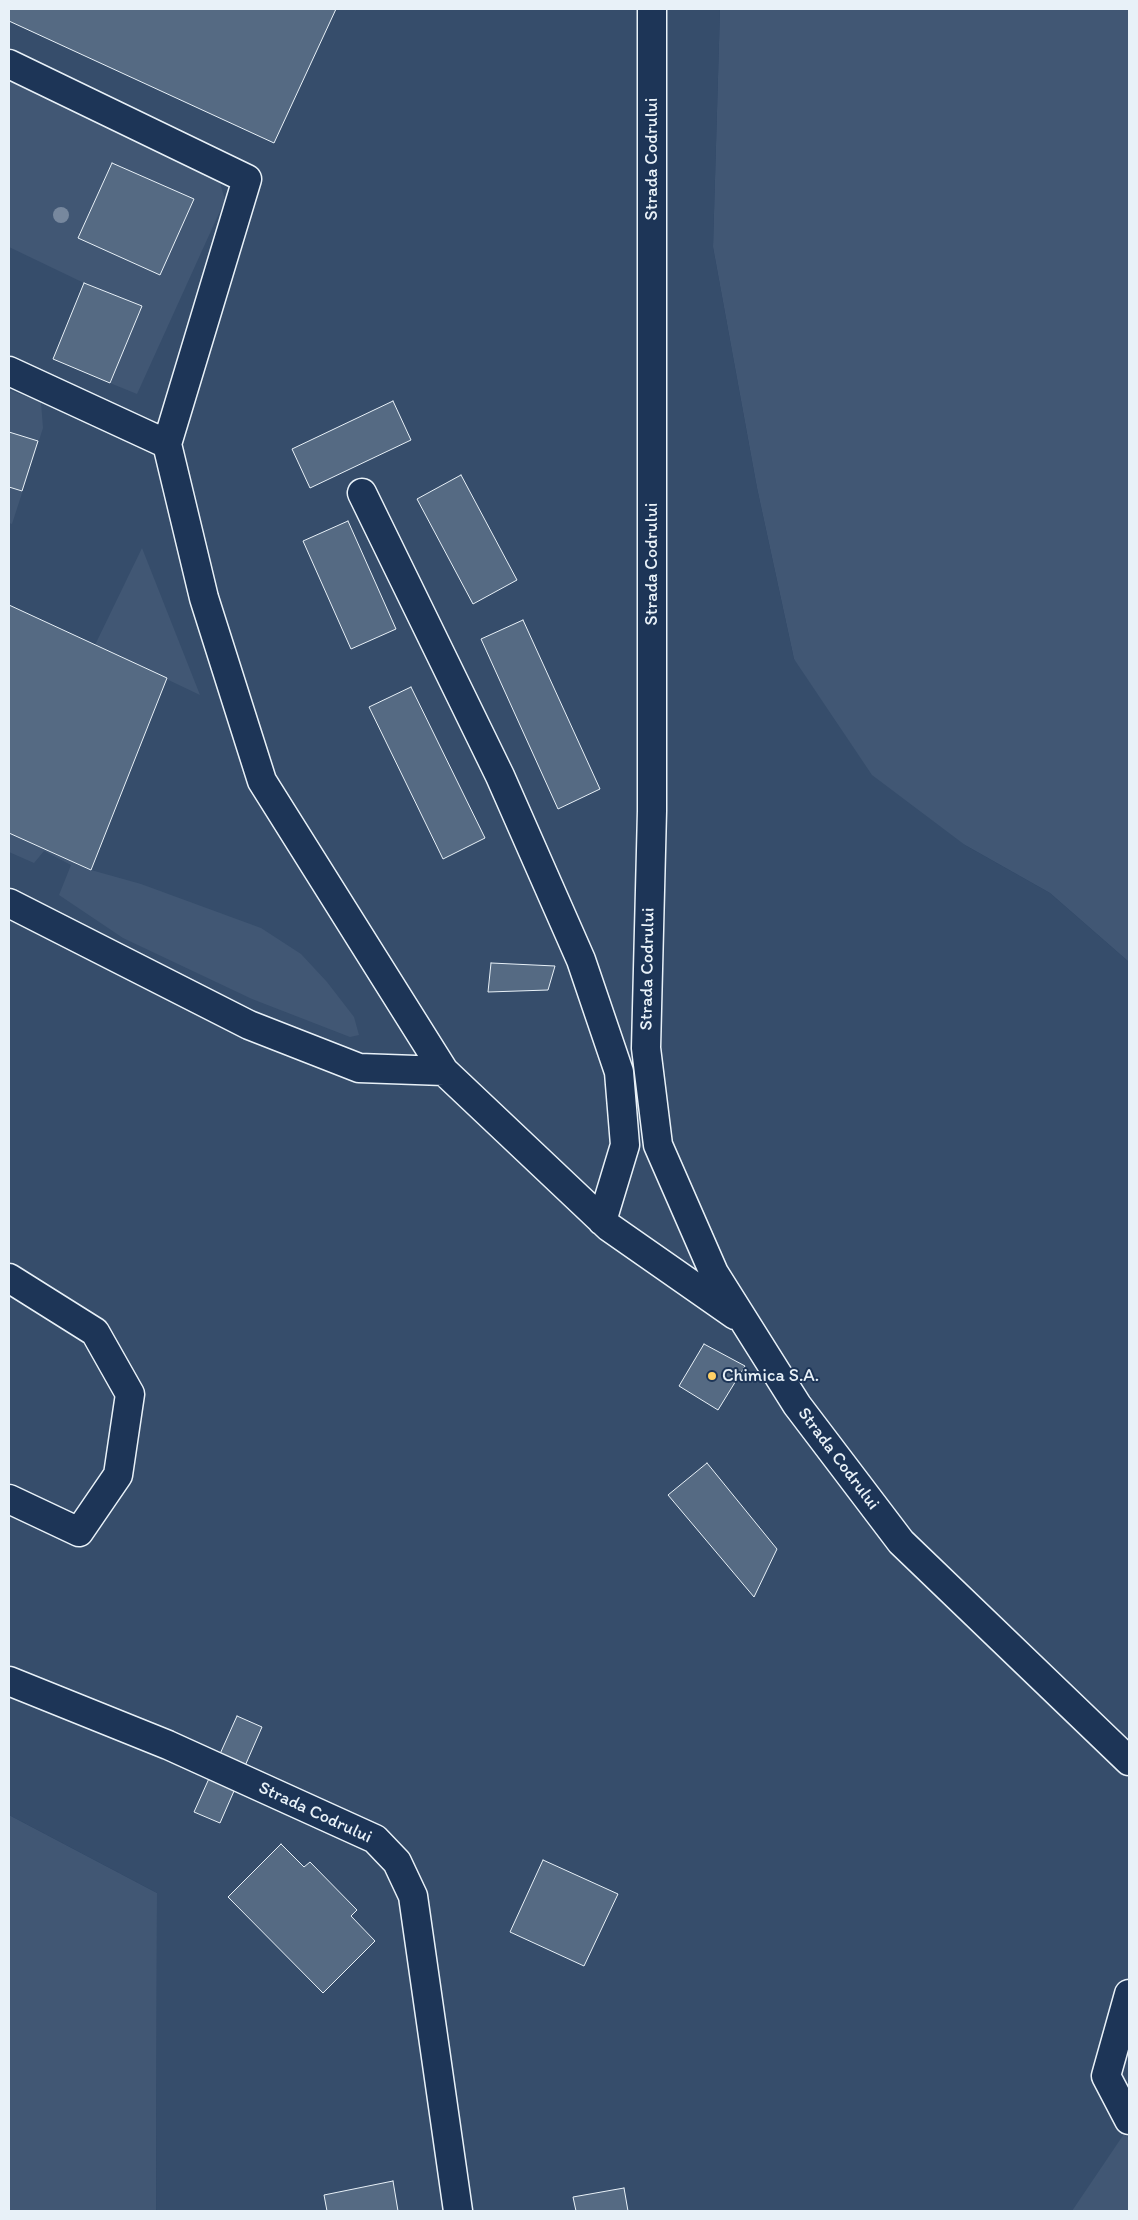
<!DOCTYPE html>
<style>
body{margin:0}
#map{position:relative;width:1138px;height:2220px;overflow:hidden;background:#294061;font-family:Itim,sans-serif}
canvas{display:block}
.frame{position:absolute;inset:0;border:10px solid #e8f1f8;pointer-events:none}
</style>
<div id="map">
<canvas width="1138" height="2220"></canvas>
<div class="frame"></div>
</div>
<script>
const c = document.querySelector('canvas').getContext('2d');
c.lineJoin = 'round';
function fill(path, color) {
  c.fillStyle = color;
  c.fill(path, 'evenodd');
}
function shape(rows) {
  const path = new Path2D();
  for (const r of rows) {
    path.moveTo(r[0], r[1]);
    for (let i = 2; i < r.length; i += 2) path.lineTo(r[i], r[i + 1]);
  }
  return path;
}
function trace(path, color, width, dash) {
  c.strokeStyle = color;
  c.lineWidth = width;
  c.lineCap = dash ? 'butt' : 'round';
  c.setLineDash(dash || []);
  c.stroke(path);
}
function label(font, color, halo, rows, align = 'center') {
  c.font = font + ' Itim,sans-serif';
  c.lineWidth = 4;
  c.setLineDash([]);
  c.textBaseline = 'middle';
  c.strokeStyle = halo;
  c.fillStyle = color;
  for (const [text, x, y, turn = 0] of rows) {
    c.save();
    c.translate(x, y);
    c.rotate((+turn || 0) * Math.PI / 180);
    c.textAlign = isNaN(turn) ? turn : align;
    if (halo) c.strokeText(text, 0, 0);
    c.fillText(text, 0, 0);
    c.restore();
  }
}
fill(shape([
 [9,9,720,9,713,247,757,488,794,659,965,845,1050,893,1129,962,1129,2211,156,2211,157,1893,9,1815]
]), '#364d6b');
fill(shape([
 [720,9,1129,9,1129,962,1050,893,965,845,872,775,794,659,757,488,713,247],
 [9,78,218,176,225,200,137,394,110,383,142,306,84,283,9,247],
 [9,390,41,402,43,428,12,524,9,523],
 [142,548,200,695,95,645],
 [9,833,91,870,141,884,261,928,301,954,327,982,354,1017,359,1035,350,1037,252,999,123,938,59,895,71,865,44,851,34,863,9,852],
 [9,1815,157,1893,156,2211,9,2211],
 [1124,2134,1129,2138,1129,2211,1072,2211]
]), '#415774');
const building = shape([
 [9,9,336,9,274,143,9,21,9,9],
 [112,163,194,199,160,275,78,238,112,163],
 [84,283,142,306,110,383,53,359,84,283],
 [393,401,411,440,310,488,292,449,393,401],
 [9,432,38,441,22,491,9,487,9,432],
 [461,475,517,580,473,604,417,499,461,475],
 [348,521,396,629,351,649,303,541,348,521],
 [9,605,167,678,91,870,9,833,9,605],
 [523,620,600,789,558,809,481,639,523,620],
 [411,687,485,838,443,859,369,707,411,687],
 [491,963,555,966,548,990,488,992,491,963],
 [704,1344,745,1366,718,1410,679,1386,704,1344],
 [707,1463,777,1549,754,1597,668,1495,707,1463],
 [237,1716,262,1727,220,1823,194,1812,237,1716],
 [281,1844,304,1867,310,1862,357,1910,351,1916,375,1941,323,1993,228,1897,281,1844],
 [543,1860,618,1894,584,1966,510,1932,543,1860],
 [393,2181,398,2211,327,2211,324,2195,393,2181],
 [624,2188,628,2211,576,2211,573,2197,624,2188]
]);
fill(building, '#556a83');
trace(building, '#e8f1f8', 1);
const minor = shape([
 [652,9,652,811,646,1048,658,1145,714,1273,797,1405,901,1542,1129,1761],
 [9,64,247,179,167,444],
 [9,371,167,444,204,598,262,781,444,1071,609,1227,735,1315],
 [362,493,500,776,581,960,619,1072,625,1145,602,1221],
 [9,903,249,1025,359,1068,444,1071],
 [9,1278,95,1332,130,1394,118,1475,79,1532,9,1499],
 [9,1681,168,1745,375,1839,397,1862,413,1896,458,2211],
 [1129,1994,1106,2076,1129,2120]
]);
trace(minor, '#e8f1f8', 31);
trace(minor, '#1d3557', 28);
c.fillStyle = '#77889e';
for (const [x, y] of [
 [61,215]
]) {
  c.beginPath();
  c.arc(x, y, 8, 0, 2 * Math.PI);
  c.fill();
}
for (const [x, y, r, color] of [
 [712,1376,5,"#ffd166"]
]) {
  const dot = new Path2D();
  dot.arc(x, y, r, 0, 2 * Math.PI);
  c.fillStyle = color;
  c.fill(dot);
  trace(dot, '#1d3557', 2);
}
label('18px', '#e8f1f8', '#1d3557', [
 ["Strada Codrului",652,159,-90],
 ["Strada Codrului",652,564,-90],
 ["Strada Codrului",648,969,-89],
 ["Strada Codrului",838,1459,53],
 ["Strada Codrului",315,1813,25]
]);
label('18px', '#e8f1f8', '#1d3557', [
 ["Chimica S.A.",722,1376]
], 'left');
</script>
